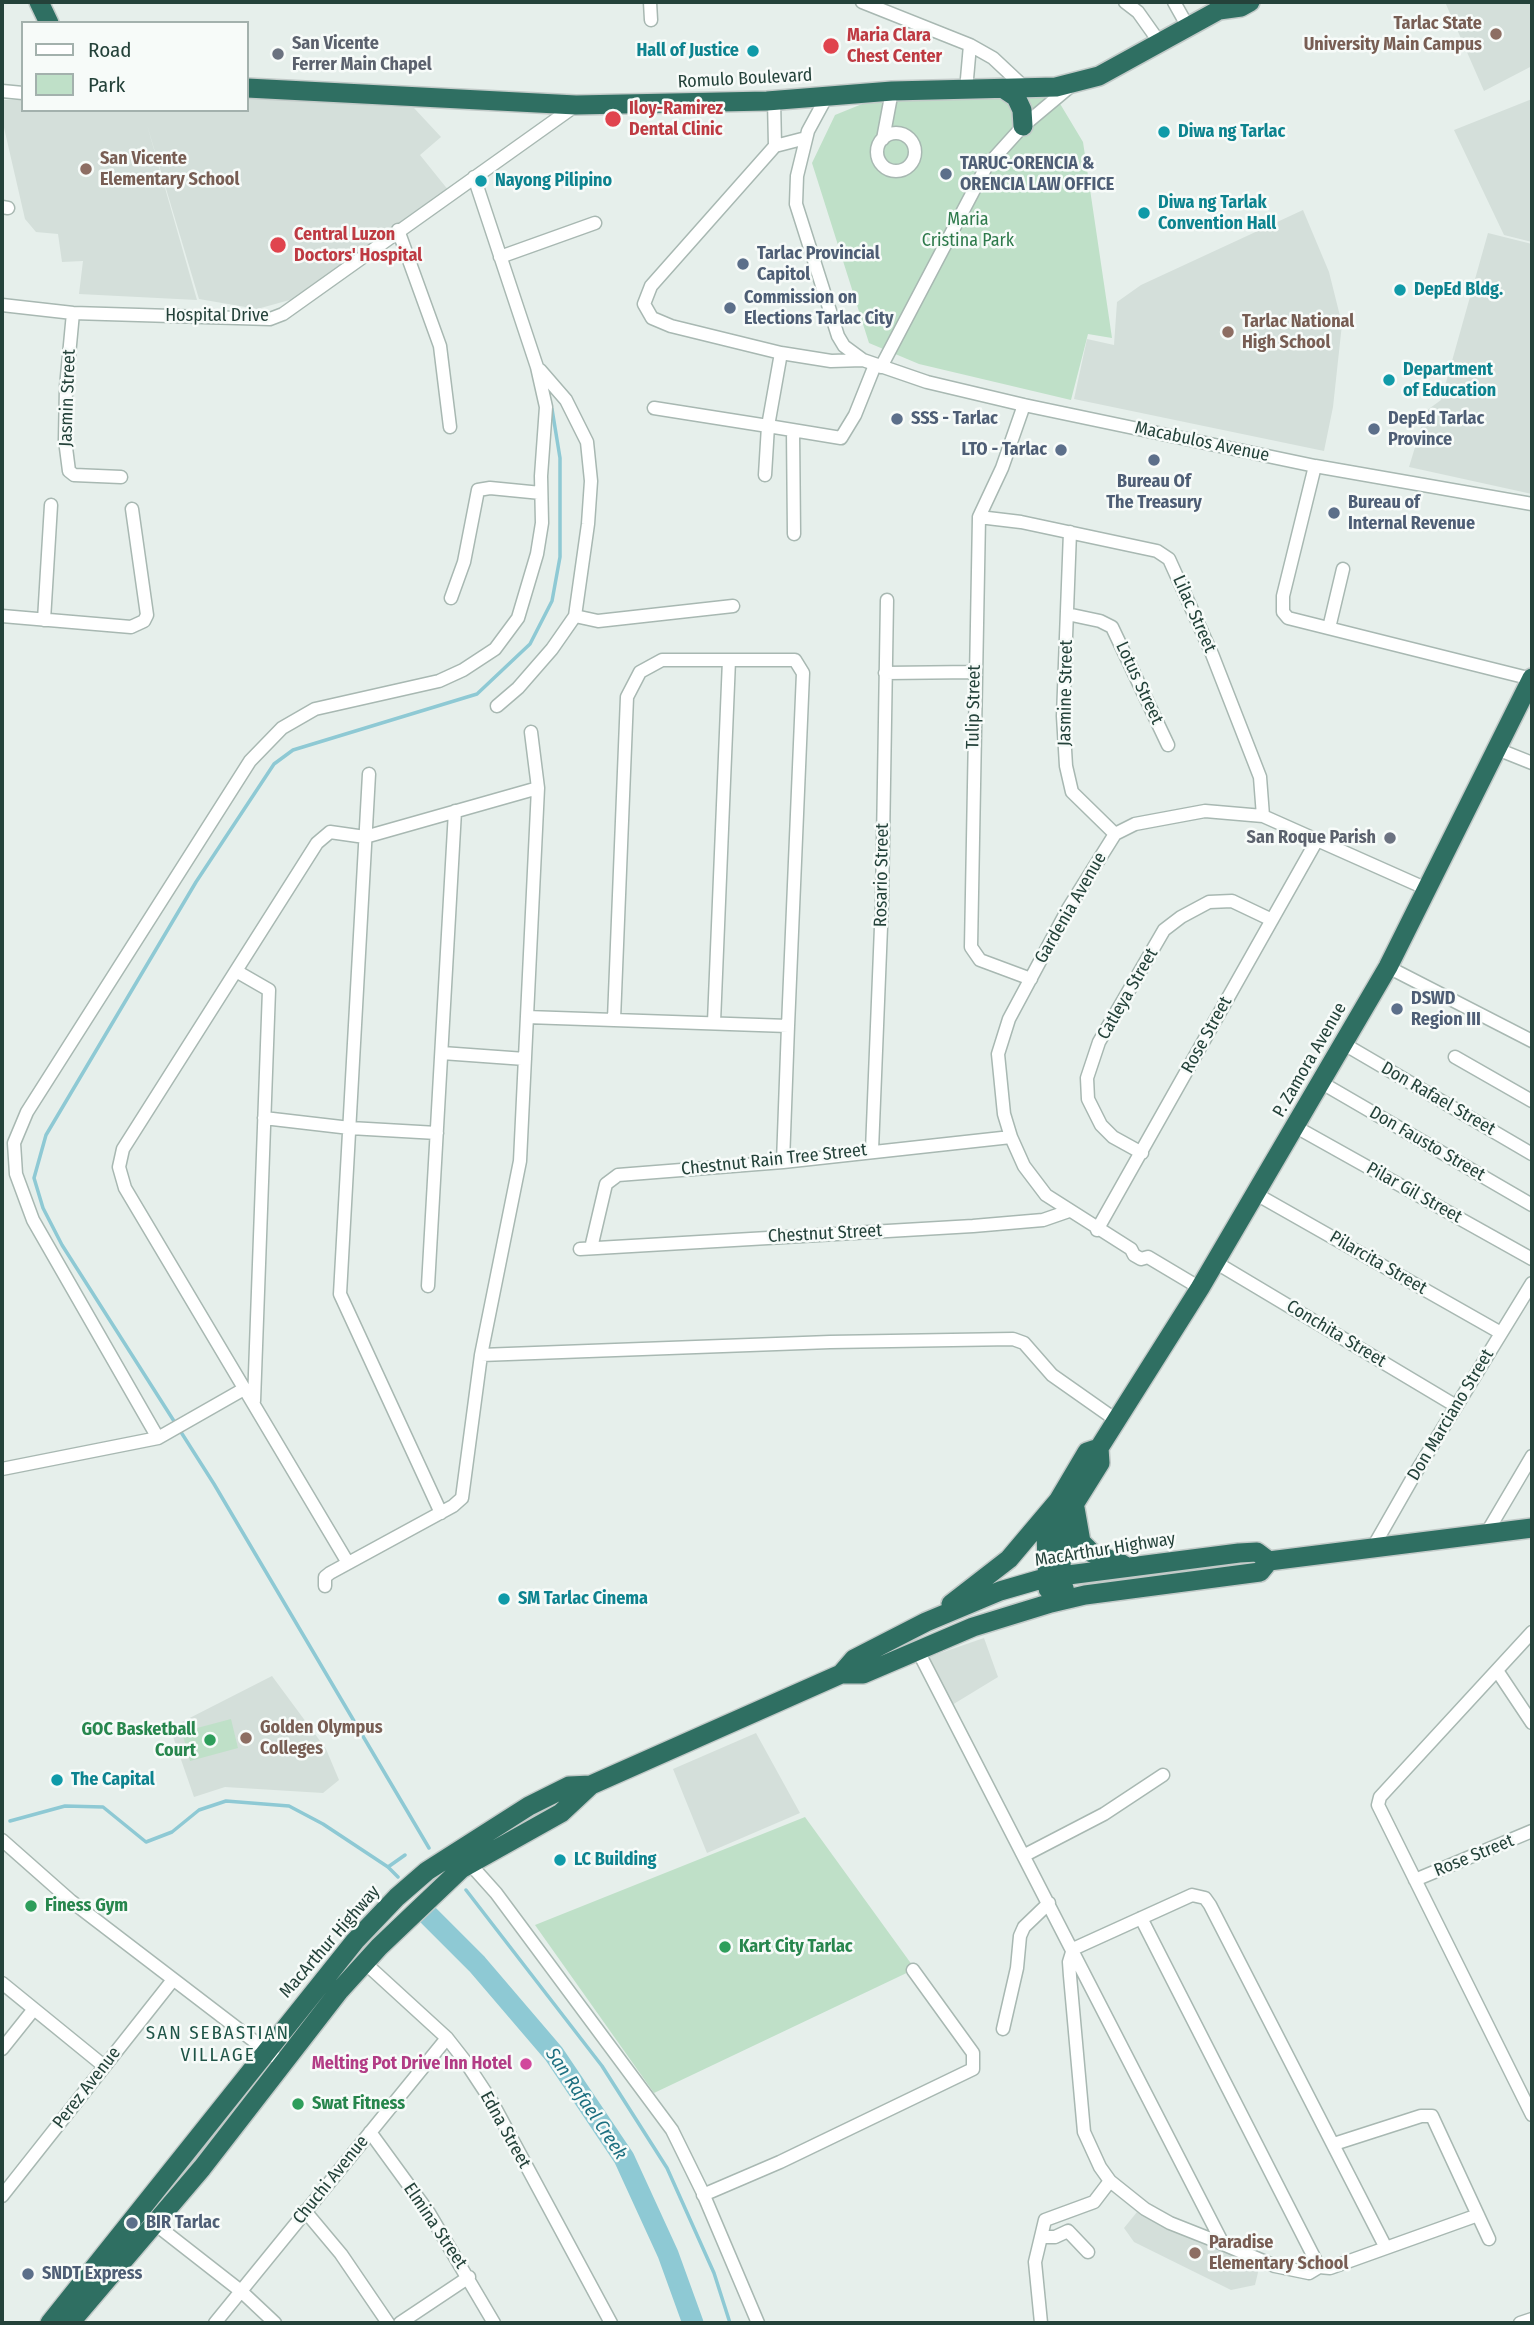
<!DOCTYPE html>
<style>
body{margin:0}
#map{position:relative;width:1534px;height:2325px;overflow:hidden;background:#e6efeb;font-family:"Fira Sans Condensed",sans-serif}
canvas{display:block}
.frame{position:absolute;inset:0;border:4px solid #24423a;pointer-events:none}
.legend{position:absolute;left:21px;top:21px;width:228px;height:91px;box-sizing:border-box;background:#f7fbf9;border:2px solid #a3b1ad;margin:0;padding:9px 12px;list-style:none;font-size:21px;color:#24423a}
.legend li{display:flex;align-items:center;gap:14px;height:35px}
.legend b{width:35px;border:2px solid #a3b1ad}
</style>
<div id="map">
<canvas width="1534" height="2325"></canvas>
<div class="frame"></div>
<ul class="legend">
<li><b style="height:9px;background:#fff"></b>Road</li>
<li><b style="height:19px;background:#bfe0c8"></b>Park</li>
</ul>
</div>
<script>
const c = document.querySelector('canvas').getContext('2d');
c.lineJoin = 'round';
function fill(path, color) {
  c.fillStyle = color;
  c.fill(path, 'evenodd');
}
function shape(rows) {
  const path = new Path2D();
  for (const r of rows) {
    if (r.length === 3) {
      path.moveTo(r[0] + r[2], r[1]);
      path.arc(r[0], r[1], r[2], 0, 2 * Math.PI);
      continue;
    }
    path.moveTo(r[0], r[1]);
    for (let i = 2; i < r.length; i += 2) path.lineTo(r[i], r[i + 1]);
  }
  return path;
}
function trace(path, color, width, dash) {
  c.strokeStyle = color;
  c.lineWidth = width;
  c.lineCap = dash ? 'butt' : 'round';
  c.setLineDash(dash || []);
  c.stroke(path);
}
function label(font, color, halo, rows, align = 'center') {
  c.font = font + ' "Fira Sans Condensed",sans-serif';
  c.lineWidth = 5;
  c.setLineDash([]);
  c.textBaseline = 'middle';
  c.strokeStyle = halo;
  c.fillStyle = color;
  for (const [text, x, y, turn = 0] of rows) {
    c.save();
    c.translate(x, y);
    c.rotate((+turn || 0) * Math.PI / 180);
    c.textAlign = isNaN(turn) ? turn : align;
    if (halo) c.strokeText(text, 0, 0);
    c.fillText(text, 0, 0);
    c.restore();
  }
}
fill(shape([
 [1445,2,1532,2,1532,66,1484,91],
 [247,97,414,108,441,137,420,155,449,191,297,298,257,309,199,299,147,125,197,300,79,294,83,261,62,262,58,234,36,232,25,219,2,119,2,100,23,100,23,110,247,110],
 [1532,99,1532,242,1504,235,1454,130],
 [1303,210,1329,272,1342,324,1333,407,1324,451,1074,399,1087,339,1114,345,1117,302,1141,285],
 [1488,233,1532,244,1532,494,1409,467,1426,411,1441,400],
 [984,1638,998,1677,952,1705,926,1658],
 [272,1676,326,1749,339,1780,323,1793,225,1787,194,1797,170,1728],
 [756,1733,800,1813,707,1853,673,1769],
 [1137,2212,1260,2264,1255,2285,1231,2290,1134,2242,1124,2228]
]), '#d4dfda');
fill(shape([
 [1053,92,1083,142,1112,338,1088,334,1071,400,919,364,869,343,812,163,835,115,867,102],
 [231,1719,238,1748,190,1761,182,1732],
 [805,1817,915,1969,654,2093,535,1925]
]), '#bfe0c8');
trace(shape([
 [10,1821,65,1806,103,1807,146,1842,172,1832,199,1810,226,1801,289,1806,323,1824,388,1867,398,1877],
 [429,1848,214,1484,62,1245,43,1208,34,1178,46,1135,196,882,274,764,293,750,477,694,530,644,552,601,560,557,560,458,552,409],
 [388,1867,405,1855],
 [466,1890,602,2066,667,2168,714,2273,730,2323]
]), '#8ec9d4', 3.5);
trace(shape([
 [429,1916,477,1964,554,2054,624,2158,668,2254,693,2323]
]), '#8ec9d4', 21);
const minor = shape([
 [650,2,651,20],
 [862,2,970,45,993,58,1025,88],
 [1125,2,1138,12,1160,43],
 [1174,2,1188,27],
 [966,90,970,45],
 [2,91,23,93],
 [827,96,808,131,797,176,796,204,838,336,844,346,863,360,927,382,1024,405,1315,466,1532,504],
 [774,100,775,146,651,286,644,304,652,318,671,326,781,353,831,361,863,360],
 [896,152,19],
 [883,139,892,91],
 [775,146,806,138],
 [2,207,8,208],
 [398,230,440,346,450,427],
 [500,257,595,223],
 [2,305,73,313,270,319,283,314,575,106],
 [73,313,66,387,65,440,69,471,74,475,121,477],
 [881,367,986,167,1023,126,1072,85],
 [1024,405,1002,468,979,517,971,947,980,960,1031,979],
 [654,408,768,426,781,353],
 [793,430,794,534],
 [1315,466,1283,596,1283,612,1288,618,1532,679],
 [765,475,768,426,841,438,855,415,875,365],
 [979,517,1021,522,1157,551,1169,559,1212,654,1260,777,1263,816],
 [1070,532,1063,716,1066,766,1072,792,1115,834],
 [451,598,464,562,478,490,490,488,541,493],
 [1067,614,1100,621,1112,627,1168,745],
 [2,616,131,627,144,621,147,615,132,509],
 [575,616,598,621,733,606],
 [44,620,51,505],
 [1329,628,1343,569],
 [885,673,975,672],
 [497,706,518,688,552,649,575,616,588,524,591,481,587,442,566,400,540,370],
 [531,732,538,788],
 [1497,749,1532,763],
 [369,774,340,1294,441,1513],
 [1388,967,1532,1041],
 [236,971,269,990,254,1401],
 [527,1017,788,1026,783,1162],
 [614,1019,627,697,640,672,662,660,795,660,803,673,788,1026],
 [714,1022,729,660],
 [1344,1044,1532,1154],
 [442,1053,525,1059],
 [1455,1057,1532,1101],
 [1322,1083,1532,1205],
 [264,1118,350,1128,437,1133],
 [1296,1127,1532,1259],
 [872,1150,882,902,887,600],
 [1142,1153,1113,1137,1101,1125,1088,1099,1087,1078,1099,1042,1164,930,1181,917,1209,902,1232,901,1272,920],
 [1256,1194,1501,1333],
 [1097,1230,1317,840],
 [591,1248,606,1184,618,1175,783,1162,1011,1137],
 [580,1249,973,1226,1043,1220,1069,1211],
 [1215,1262,1456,1406],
 [428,1286,455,811],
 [1200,1288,1148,1257,1141,1259,1134,1255,1131,1249,1046,1195,1024,1166,1011,1137,1004,1114,998,1054,1009,1019,1068,909,1115,834,1135,824,1205,811,1263,816,1427,889],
 [158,1438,33,1220,16,1174,14,1143,27,1112,250,761,282,728,315,709,439,681,463,670,495,649,518,618,537,554,542,523,541,476,546,407,537,367,474,177],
 [2,1469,158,1438,244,1389],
 [1486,1534,1532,1456],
 [1372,1549,1416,1472,1532,1283],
 [348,1563,125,1188,119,1167,123,1149,317,843,330,832,365,837,538,788,520,1161,481,1355],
 [325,1586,325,1577,330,1573,453,1506,462,1498,481,1355,830,1342,1013,1339,1024,1343,1052,1375,1116,1420],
 [1532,1632,1380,1797,1378,1805,1532,2115],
 [917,1649,1223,2244,1275,2266,1309,2273,1319,2267,1330,2268,1478,2215],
 [1498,1672,1532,1723],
 [2,1840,71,1901,284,2064],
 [1025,1855,1104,1814,1163,1775],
 [470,1864,496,1893,672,2130,702,2191,758,2323],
 [1415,1880,1532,1831],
 [1141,1918,1319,2267],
 [365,1963,447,2038,465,2061,492,2102,611,2323],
 [2,1983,104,2066],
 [1003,2029,1017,1968,1020,1936,1024,1927,1049,1903],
 [2,2049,34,2009],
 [370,2132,429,2213,494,2323],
 [1334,2144,1421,2116,1432,2116,1489,2239],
 [703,2195,780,2162,973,2069,973,2053,913,1970],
 [2,2196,172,1981],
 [305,2211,341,2254,388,2323],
 [155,2224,242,2292,275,2323],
 [1043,2237,1055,2237,1068,2231,1088,2252],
 [1223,2244,1170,2223,1145,2209,1110,2181,1100,2167,1084,2132,1070,1976,1069,1962,1073,1949,1192,1895,1205,1898,1210,1905,1385,2246],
 [215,2323,447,2038],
 [400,2323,469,2277],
 [1041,2323,1035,2262,1045,2220,1094,2202,1110,2181],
 [1520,2323,1532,2319]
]);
const highway = shape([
 [39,2,49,23],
 [247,88,576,105,767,101,892,91,1056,87,1099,76,1219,10,1241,7,1250,2],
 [1004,89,1016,97,1022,110,1023,126],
 [1075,1508,1081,1542,1092,1553,1122,1564],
 [1048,1589,1046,1534,1058,1501,1087,1452,1099,1448],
 [1067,1599,1060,1574,1065,1528,1075,1503,1100,1463,1099,1448,1200,1288,1388,967,1532,678],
 [951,1604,1009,1559,1058,1501],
 [841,1674,854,1659,926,1622,1000,1591,1045,1578,1239,1553,1257,1552,1269,1561],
 [50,2323,355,1941,397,1897,427,1871,529,1806,569,1786,591,1785,841,1674,863,1674,973,1627,1051,1603,1085,1595,1260,1572,1269,1561,1532,1528],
 [70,2323,202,2168,340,1990,379,1947,461,1869,561,1813,591,1785]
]);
trace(minor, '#a8b8b2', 15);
trace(highway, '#c2cac8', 22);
trace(minor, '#fff', 12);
trace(highway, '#2f6f62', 19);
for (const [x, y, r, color] of [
 [1496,34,7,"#8d6e63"],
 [831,46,9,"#e0444e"],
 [753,51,7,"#0f9aa8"],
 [278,54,7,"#6b7280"],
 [613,119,9,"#e0444e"],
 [1164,132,7,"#0f9aa8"],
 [86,169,7,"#8d6e63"],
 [946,174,7,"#5c6f8a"],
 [481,181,7,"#0f9aa8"],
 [1144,213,7,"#0f9aa8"],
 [278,245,9,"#e0444e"],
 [743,264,7,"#5c6f8a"],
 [1400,290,7,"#0f9aa8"],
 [730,308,7,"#5c6f8a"],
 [1228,332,7,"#8d6e63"],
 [1389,380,7,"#0f9aa8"],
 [897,419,7,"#5c6f8a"],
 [1374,429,7,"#5c6f8a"],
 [1061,450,7,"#5c6f8a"],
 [1154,460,7,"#5c6f8a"],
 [1334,513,7,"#5c6f8a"],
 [1390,838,7,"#6b7280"],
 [1397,1009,7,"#5c6f8a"],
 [504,1599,7,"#0f9aa8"],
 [246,1738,7,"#8d6e63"],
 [210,1740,7,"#2e9e5b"],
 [57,1780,7,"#0f9aa8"],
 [560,1860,7,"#0f9aa8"],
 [31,1906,7,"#2e9e5b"],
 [725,1947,7,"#2e9e5b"],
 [526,2064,7,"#d1479c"],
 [298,2104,7,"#2e9e5b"],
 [132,2223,7,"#5c6f8a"],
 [1195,2253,7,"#8d6e63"],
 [28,2274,7,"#5c6f8a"]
]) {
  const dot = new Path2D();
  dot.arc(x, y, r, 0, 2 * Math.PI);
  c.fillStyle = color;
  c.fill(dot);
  trace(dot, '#f7fbf9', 2.5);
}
label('bold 18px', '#785e54', '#f7fbf9', [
 ["Tarlac State",1482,24,"right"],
 ["University Main Campus",1482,45,"right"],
 ["San Vicente",100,159],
 ["Elementary School",100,180],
 ["Tarlac National",1242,322],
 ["High School",1242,343],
 ["Golden Olympus",260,1728],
 ["Colleges",260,1749],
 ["Paradise",1209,2243],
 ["Elementary School",1209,2264]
], 'left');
label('bold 18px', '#be3a42', '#f7fbf9', [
 ["Maria Clara",847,36],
 ["Chest Center",847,57],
 ["Iloy-Ramirez",629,109],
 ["Dental Clinic",629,130],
 ["Central Luzon",294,235],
 ["Doctors' Hospital",294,256]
], 'left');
label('bold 18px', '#5b616d', '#f7fbf9', [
 ["San Vicente",292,44],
 ["Ferrer Main Chapel",292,65],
 ["San Roque Parish",1376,838,"right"]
], 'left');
label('bold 18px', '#0d838f', '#f7fbf9', [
 ["Hall of Justice",739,51,"right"],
 ["Diwa ng Tarlac",1178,132],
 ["Nayong Pilipino",495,181],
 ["Diwa ng Tarlak",1158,203],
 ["Convention Hall",1158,224],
 ["DepEd Bldg.",1414,290],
 ["Department",1403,370],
 ["of Education",1403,391],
 ["SM Tarlac Cinema",518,1599],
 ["The Capital",71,1780],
 ["LC Building",574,1860]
], 'left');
label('18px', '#24423a', '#f7fbf9', [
 ["Romulo Boulevard",745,79,-3],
 ["Hospital Drive",217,316],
 ["Jasmin Street",68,398,-88],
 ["Macabulos Avenue",1202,442,12],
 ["Lilac Street",1194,614,66],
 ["Lotus Street",1139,683,65],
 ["Jasmine Street",1066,693,-89],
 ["Tulip Street",974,707,-89],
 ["Rosario Street",882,875,-89],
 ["Gardenia Avenue",1071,908,-60],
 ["Catleya Street",1128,994,-60],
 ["Rose Street",1207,1035,-61],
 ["P. Zamora Avenue",1310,1060,-60],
 ["Don Rafael Street",1438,1099,30],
 ["Don Fausto Street",1427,1144,30],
 ["Chestnut Rain Tree Street",774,1160,-6],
 ["Pilar Gil Street",1414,1193,29],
 ["Chestnut Street",825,1234,-3],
 ["Pilarcita Street",1378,1263,30],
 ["Conchita Street",1336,1334,31],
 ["Don Marciano Street",1451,1415,-59],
 ["MacArthur Highway",1105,1550,-9],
 ["Rose Street",1474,1856,-22],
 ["MacArthur Highway",330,1942,-49],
 ["Perez Avenue",87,2088,-52],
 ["Edna Street",505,2130,61],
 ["Chuchi Avenue",331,2180,-51],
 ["Elmina Street",435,2226,56]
]);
label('bold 18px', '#4e5e75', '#f7fbf9', [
 ["TARUC-ORENCIA &",960,164],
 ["ORENCIA LAW OFFICE",960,185],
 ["Tarlac Provincial",757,254],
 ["Capitol",757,275],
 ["Commission on",744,298],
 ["Elections Tarlac City",744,319],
 ["SSS - Tarlac",911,419],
 ["DepEd Tarlac",1388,419],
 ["Province",1388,440],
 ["LTO - Tarlac",1047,450,"right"],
 ["Bureau Of",1154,482,"center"],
 ["The Treasury",1154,503,"center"],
 ["Bureau of",1348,503],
 ["Internal Revenue",1348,524],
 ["DSWD",1411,999],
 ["Region III",1411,1020],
 ["BIR Tarlac",146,2223],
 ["SNDT Express",42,2274]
], 'left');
label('18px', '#2d7a4b', '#f7fbf9', [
 ["Maria",968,220],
 ["Cristina Park",968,241]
]);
label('bold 18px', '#27864d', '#f7fbf9', [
 ["GOC Basketball",196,1730,"right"],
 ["Court",196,1751,"right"],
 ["Finess Gym",45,1906],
 ["Kart City Tarlac",739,1947],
 ["Swat Fitness",312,2104]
], 'left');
label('bold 18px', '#b23c85', '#f7fbf9', [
 ["Melting Pot Drive Inn Hotel",512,2064]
], 'right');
c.letterSpacing = '2px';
label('19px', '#1f5548', '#f7fbf9', [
 ["SAN SEBASTIAN",218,2034],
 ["VILLAGE",218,2056]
]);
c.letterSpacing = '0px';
label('italic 19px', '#1c6f80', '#f7fbf9', [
 ["San Rafael Creek",586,2104,56]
]);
</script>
